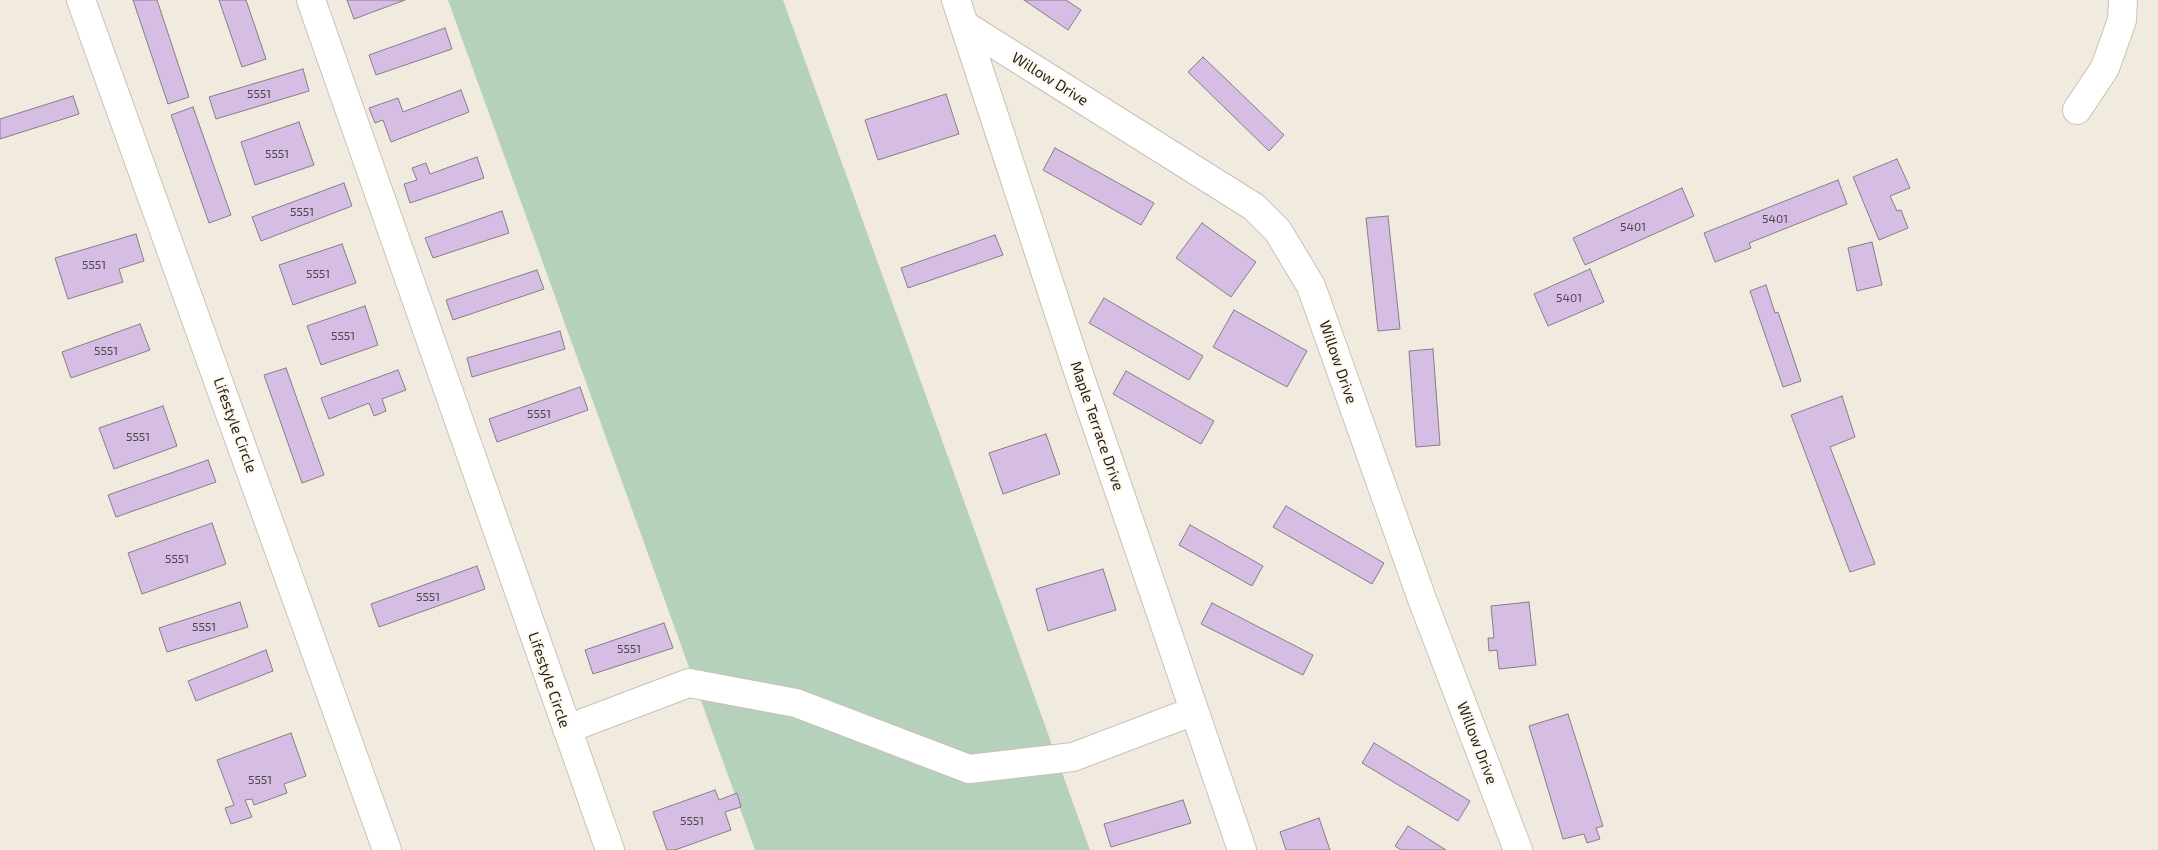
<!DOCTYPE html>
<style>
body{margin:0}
canvas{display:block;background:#f1eade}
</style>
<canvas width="2158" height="850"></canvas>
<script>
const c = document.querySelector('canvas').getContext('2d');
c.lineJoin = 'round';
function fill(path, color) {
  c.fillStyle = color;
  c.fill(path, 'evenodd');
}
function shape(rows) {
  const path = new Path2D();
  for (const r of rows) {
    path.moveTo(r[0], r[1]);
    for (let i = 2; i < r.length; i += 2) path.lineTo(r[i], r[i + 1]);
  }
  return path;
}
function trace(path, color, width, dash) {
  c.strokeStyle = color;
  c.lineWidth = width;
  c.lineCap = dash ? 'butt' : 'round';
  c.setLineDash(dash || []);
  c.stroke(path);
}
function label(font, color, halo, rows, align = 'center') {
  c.font = font + ' "Exo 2",sans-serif';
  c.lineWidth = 4;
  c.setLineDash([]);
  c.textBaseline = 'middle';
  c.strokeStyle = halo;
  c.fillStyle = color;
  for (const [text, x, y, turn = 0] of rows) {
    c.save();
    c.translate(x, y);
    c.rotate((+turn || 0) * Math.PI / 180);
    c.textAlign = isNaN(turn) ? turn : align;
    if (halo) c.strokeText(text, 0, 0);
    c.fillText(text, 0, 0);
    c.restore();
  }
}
fill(shape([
 [448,0,783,0,1090,850,755,850]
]), '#b5d0bb');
const building = shape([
 [133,0,157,0,189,97,168,104,133,0],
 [219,0,246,0,266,59,242,67,219,0],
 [347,0,405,0,354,19,347,0],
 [1024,0,1066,0,1081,10,1068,30,1024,0],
 [445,28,452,49,376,75,369,55,445,28],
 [1203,57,1284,135,1269,151,1188,72,1203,57],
 [303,69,309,91,216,119,209,97,303,69],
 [461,90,469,112,391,142,383,120,375,123,369,108,398,98,403,112,461,90],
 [946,94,959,134,878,160,865,120,946,94],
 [73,96,79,114,0,139,0,119,73,96],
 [193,107,231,215,209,223,171,115,193,107],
 [299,122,314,165,255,185,241,142,299,122],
 [1055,148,1154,203,1141,225,1043,170,1055,148],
 [477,157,484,178,410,203,404,184,417,180,412,168,426,163,430,174,477,157],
 [1897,159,1910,188,1890,196,1897,211,1901,210,1908,228,1879,240,1853,177,1897,159],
 [1838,180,1847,204,1749,243,1751,248,1715,262,1704,233,1838,180],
 [344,183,352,206,261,241,252,217,344,183],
 [1682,188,1694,216,1585,265,1573,238,1682,188],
 [502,211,509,233,433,258,425,238,502,211],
 [1388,216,1400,329,1378,331,1366,218,1388,216],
 [1202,223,1256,262,1231,297,1176,258,1202,223],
 [136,234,144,261,119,269,123,282,68,299,55,258,136,234],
 [995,235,1003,255,908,288,901,268,995,235],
 [1872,242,1882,285,1857,291,1848,248,1872,242],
 [342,244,356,283,293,305,279,265,342,244],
 [1590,269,1604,302,1548,326,1534,294,1590,269],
 [537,270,544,289,453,320,446,300,537,270],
 [1766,285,1775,313,1778,312,1801,381,1783,387,1750,291,1766,285],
 [1104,298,1203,356,1189,380,1089,323,1104,298],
 [365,306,378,345,321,365,307,326,365,306],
 [1234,310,1307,351,1287,387,1213,347,1234,310],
 [140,324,150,350,71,378,62,352,140,324],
 [560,331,565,349,472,377,467,358,560,331],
 [1433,349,1440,445,1416,447,1409,351,1433,349],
 [286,368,324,475,302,483,264,375,286,368],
 [398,370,406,390,382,399,386,411,374,416,369,403,329,419,321,398,398,370],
 [1126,371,1214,421,1201,444,1113,394,1126,371],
 [580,387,588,410,497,442,489,419,580,387],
 [1842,396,1855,437,1830,447,1875,564,1850,572,1791,415,1842,396],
 [163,406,177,446,114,469,99,428,163,406],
 [1046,434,1060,474,1003,494,989,453,1046,434],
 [208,460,216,482,116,517,108,495,208,460],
 [1286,506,1384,563,1372,584,1273,527,1286,506],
 [212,523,226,564,142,594,128,553,212,523],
 [1190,525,1263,566,1252,586,1179,545,1190,525],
 [477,566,485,589,379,627,371,604,477,566],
 [1103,569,1116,610,1048,631,1036,589,1103,569],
 [240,602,248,627,167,652,159,628,240,602],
 [1529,602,1536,665,1499,669,1497,650,1489,651,1488,638,1494,638,1491,606,1529,602],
 [1212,603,1313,655,1303,675,1201,624,1212,603],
 [664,623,673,648,593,674,585,650,664,623],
 [266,650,273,671,196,701,188,681,266,650],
 [1568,714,1603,826,1596,828,1600,839,1587,843,1584,834,1563,839,1529,726,1568,714],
 [291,733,306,776,284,784,287,793,254,805,252,799,245,800,252,817,231,824,225,808,234,805,217,760,291,733],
 [1374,743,1470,801,1458,821,1362,763,1374,743],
 [715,790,719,800,737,793,741,807,725,812,731,830,675,850,667,850,653,812,715,790],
 [1183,800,1191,823,1111,847,1104,824,1183,800],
 [1319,818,1330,850,1286,850,1280,832,1319,818],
 [1408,826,1446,850,1401,850,1395,846,1408,826]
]);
fill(building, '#d5bde4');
trace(building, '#857e89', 1);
const minor = shape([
 [81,0,387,850],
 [311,0,610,850],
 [956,0,1079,374,1242,850],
 [966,26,1254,207,1278,231,1311,286,1422,599,1518,850],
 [2077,110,2105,68,2122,20,2123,0],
 [567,729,689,683,796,703,969,769,1073,757,1194,711]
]);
trace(minor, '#c9c2b6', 30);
trace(minor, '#fff', 28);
label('12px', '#4e464c', null, [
 ["5551",259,94],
 ["5551",277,154],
 ["5551",302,212],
 ["5401",1775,219],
 ["5401",1633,227],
 ["5551",94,265],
 ["5551",318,274],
 ["5401",1569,298],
 ["5551",343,336],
 ["5551",106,351],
 ["5551",539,414],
 ["5551",138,437],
 ["5551",177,559],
 ["5551",428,597],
 ["5551",204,627],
 ["5551",629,649],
 ["5551",260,780],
 ["5551",692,821]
]);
label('15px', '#211e1a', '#fef7eb', [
 ["Willow Drive",1050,79,32],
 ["Willow Drive",1338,362,71],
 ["Lifestyle Circle",235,425,70],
 ["Maple Terrace Drive",1097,426,71],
 ["Lifestyle Circle",549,680,71],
 ["Willow Drive",1477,743,69]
]);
</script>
